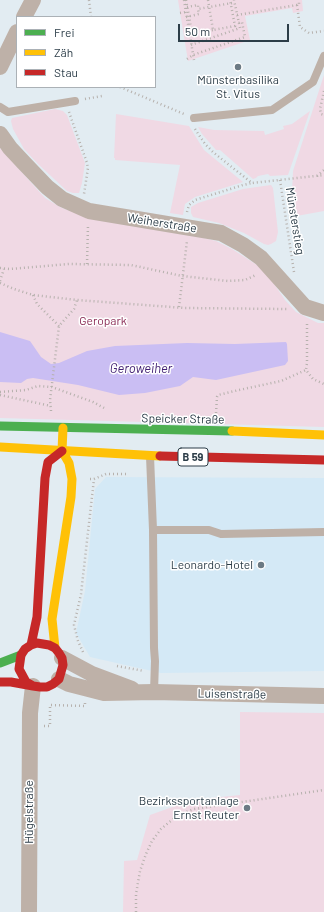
<!DOCTYPE html>
<meta charset="utf-8">
<style>
body{margin:0}
#map{position:relative;width:324px;height:912px;overflow:hidden;background:#e2ecf2;font-family:Barlow,sans-serif}
canvas{display:block}
.legend{position:absolute;left:16px;top:16px;width:140px;height:72px;box-sizing:border-box;background:#fff;border:1px solid #abb1b6;margin:0;padding:5px 7px;list-style:none;font-size:12px;color:#2c3d48}
.legend li{display:flex;align-items:center;gap:8px;height:20px}
.legend b{width:20px;border:1px solid #abb1b6}
.scale{position:absolute;left:178px;top:24px;width:111px;height:18px;box-sizing:border-box;border:2px solid #2c3d48;border-top:0;padding-left:5px;font-size:12px;line-height:14px;white-space:nowrap;color:#2c3d48;-webkit-text-stroke:3px #fff;paint-order:stroke}
</style>
<div id="map">
<canvas width="324" height="912"></canvas>
<ul class="legend">
<li><b style="height:5px;background:#4caf50"></b>Frei</li>
<li><b style="height:5px;background:#ffc107"></b>Zäh</li>
<li><b style="height:5px;background:#c62828"></b>Stau</li>
</ul>
<div class="scale">50 m</div>
</div>
<script>
const c = document.querySelector('canvas').getContext('2d');
c.lineJoin = 'round';
function fill(path, color) {
  c.fillStyle = color;
  c.fill(path, 'evenodd');
}
function shape(rows) {
  const path = new Path2D();
  for (const r of rows) {
    path.moveTo(r[0], r[1]);
    for (let i = 2; i < r.length; i += 2) path.lineTo(r[i], r[i + 1]);
  }
  return path;
}
function trace(path, color, width, dash) {
  c.strokeStyle = color;
  c.lineWidth = width;
  c.lineCap = dash ? 'butt' : 'round';
  c.setLineDash(dash || []);
  c.stroke(path);
}
function label(font, color, halo, rows, align = 'center') {
  c.font = font + ' Barlow,sans-serif';
  c.lineWidth = 3;
  c.setLineDash([]);
  c.textBaseline = 'middle';
  c.strokeStyle = halo;
  c.fillStyle = color;
  for (const [text, x, y, turn = 0] of rows) {
    c.save();
    c.translate(x, y);
    c.rotate((+turn || 0) * Math.PI / 180);
    c.textAlign = isNaN(turn) ? turn : align;
    if (halo) c.strokeText(text, 0, 0);
    c.fillText(text, 0, 0);
    c.restore();
  }
}
fill(shape([
 [106,477,324,478,324,671,161,673,90,657,76,633,85,591,95,489]
]), '#d4e9f6');
fill(shape([
 [178,0,302,0,303,11,293,13,292,8,245,16,250,40,188,61],
 [324,75,324,211,291,217,293,171],
 [55,109,63,111,67,115,85,163,82,183,79,193,73,193,67,191,38,164,24,149,13,129,11,121,12,118],
 [310,111,288,175,270,176,268,174,258,176,256,178,253,179,220,150,216,150,202,134,198,127,214,130,264,131,265,135,284,129,283,126,292,124],
 [116,114,189,126,204,150,243,182,195,197,185,204,183,215,170,213,180,165,115,160,115,158,114,158],
 [0,148,45,198,60,207,67,210,188,234,216,241,232,249,257,265,268,275,285,300,296,312,318,323,324,323,324,427,0,418],
 [271,185,273,188,278,232,276,241,271,244,268,245,264,244,244,233,219,223,193,217,191,213,191,207,198,203,243,189],
 [240,712,324,713,324,912,123,912,124,861,137,860,150,815,192,800,240,795]
]), '#f0d9e4');
fill(shape([
 [0,332,30,341,41,357,51,364,59,363,87,351,115,346,187,343,235,344,286,342,287,344,288,361,285,365,216,380,193,377,180,386,145,393,119,395,78,385,33,378,27,379,21,383,0,382]
]), '#cabef3');
trace(shape([
 [89,0,91,17],
 [184,0,194,60],
 [186,0,192,33],
 [208,0,213,30,235,26,230,0],
 [297,5,300,27,309,33,324,31],
 [187,7,198,5,198,9],
 [180,13,186,12],
 [237,15,297,5,299,5,299,0],
 [186,17,199,14,198,9,232,3],
 [192,33,213,30],
 [191,45,240,28,234,0],
 [187,59,193,55,245,37,242,22,238,23],
 [120,87,184,114],
 [324,91,320,109,321,114,324,115],
 [85,99,102,96],
 [69,112,87,163,88,168,84,194],
 [195,129,205,144,214,153,252,183,324,175],
 [317,176,324,170],
 [280,180,294,272],
 [187,212,189,205,195,200,243,185,252,183],
 [87,264,88,225],
 [0,268,10,269,69,264,131,265,182,276,228,281,245,280,256,275],
 [0,281,4,269],
 [0,283,14,289,33,295,77,300,185,308,287,309],
 [33,295,37,304,59,326],
 [179,307,187,241],
 [307,324,307,363,306,370,313,379,324,384],
 [0,392,26,390,38,386,52,387,93,402,106,409],
 [0,395,51,406],
 [51,411,50,400,59,326,74,309,77,300],
 [216,413,217,397,218,395,239,390,281,381,306,370],
 [90,479,94,479,106,474,126,474],
 [83,652,78,641,74,625,81,594,94,479],
 [117,666,144,671],
 [44,726,50,726,50,705,85,706,85,703],
 [136,912,136,894,140,871,146,854,152,841,161,829,178,815,194,809,324,790]
]), '#b6b1ad', 2.5, [1, 3]);
trace(shape([
 [0,107,8,112,75,101],
 [194,118,272,110,313,82,324,56],
 [150,456,153,530,154,648,155,661,154,692],
 [153,530,209,530,221,534,324,532]
]), '#beb1a8', 8);
trace(shape([
 [24,17,33,0],
 [0,67,17,32],
 [0,134,10,148,24,163,47,187,62,199,89,211,221,233,243,245,261,258,305,307,324,313],
 [62,658,92,674,132,689],
 [59,679,69,684,104,693,154,692,324,696],
 [29,912,30,713,33,686]
]), '#beb1a8', 16);
trace(shape([
 [0,426,232,431],
 [0,663,21,655]
]), '#4caf50', 9);
trace(shape([
 [232,431,324,435],
 [0,447,160,456],
 [55,648,52,619,71,497,72,479,69,463,62,451,63,428]
]), '#ffc107', 9);
trace(shape([
 [160,456,324,460],
 [31,645,37,617,45,478,48,462,62,451],
 [0,682,11,682,33,686,40,687,47,687,53,684,59,679,63,665,62,658,59,653,55,648,49,645,37,643,31,645,25,649,21,655,19,669,26,682,33,686]
]), '#c62828', 9);
for (const [x, y, r, color] of [
 [238,67,4,"#6c7a84"],
 [261,565,4,"#6c7a84"],
 [247,808,4,"#6c7a84"]
]) {
  const dot = new Path2D();
  dot.arc(x, y, r, 0, 2 * Math.PI);
  c.fillStyle = color;
  c.fill(dot);
  trace(dot, '#fff', 1.5);
}
for (const [x, y, w] of [
 [193,457,30]
]) {
  const box = new Path2D();
  box.roundRect(x - w / 2, y - 9, w, 18, 3);
  c.fillStyle = '#fff';
  c.fill(box);
  trace(box, '#2c3d48', 1);
}
label('bold 11px', '#2c3d48', null, [
 ["B 59",193,457]
]);
label('12px', '#2c3d48', '#fff', [
 ["Münsterbasilika",238,80,"center"],
 ["St. Vitus",238,94,"center"],
 ["Leonardo-Hotel",253,565],
 ["Bezirkssportanlage",239,801],
 ["Ernst Reuter",239,815]
], 'right');
label('12px', '#2c3d48', '#fff', [
 ["Münsterstieg",295,221,81],
 ["Weiherstraße",162,223,9],
 ["Speicker Straße",183,419,1],
 ["Luisenstraße",232,694,1],
 ["Hügelstraße",29,812,-90]
]);
label('12px', '#8a2b55', '#fff', [
 ["Geropark",103,321]
]);
label('italic 13px', '#401e71', '#fff', [
 ["Geroweiher",141,369]
]);
</script>
